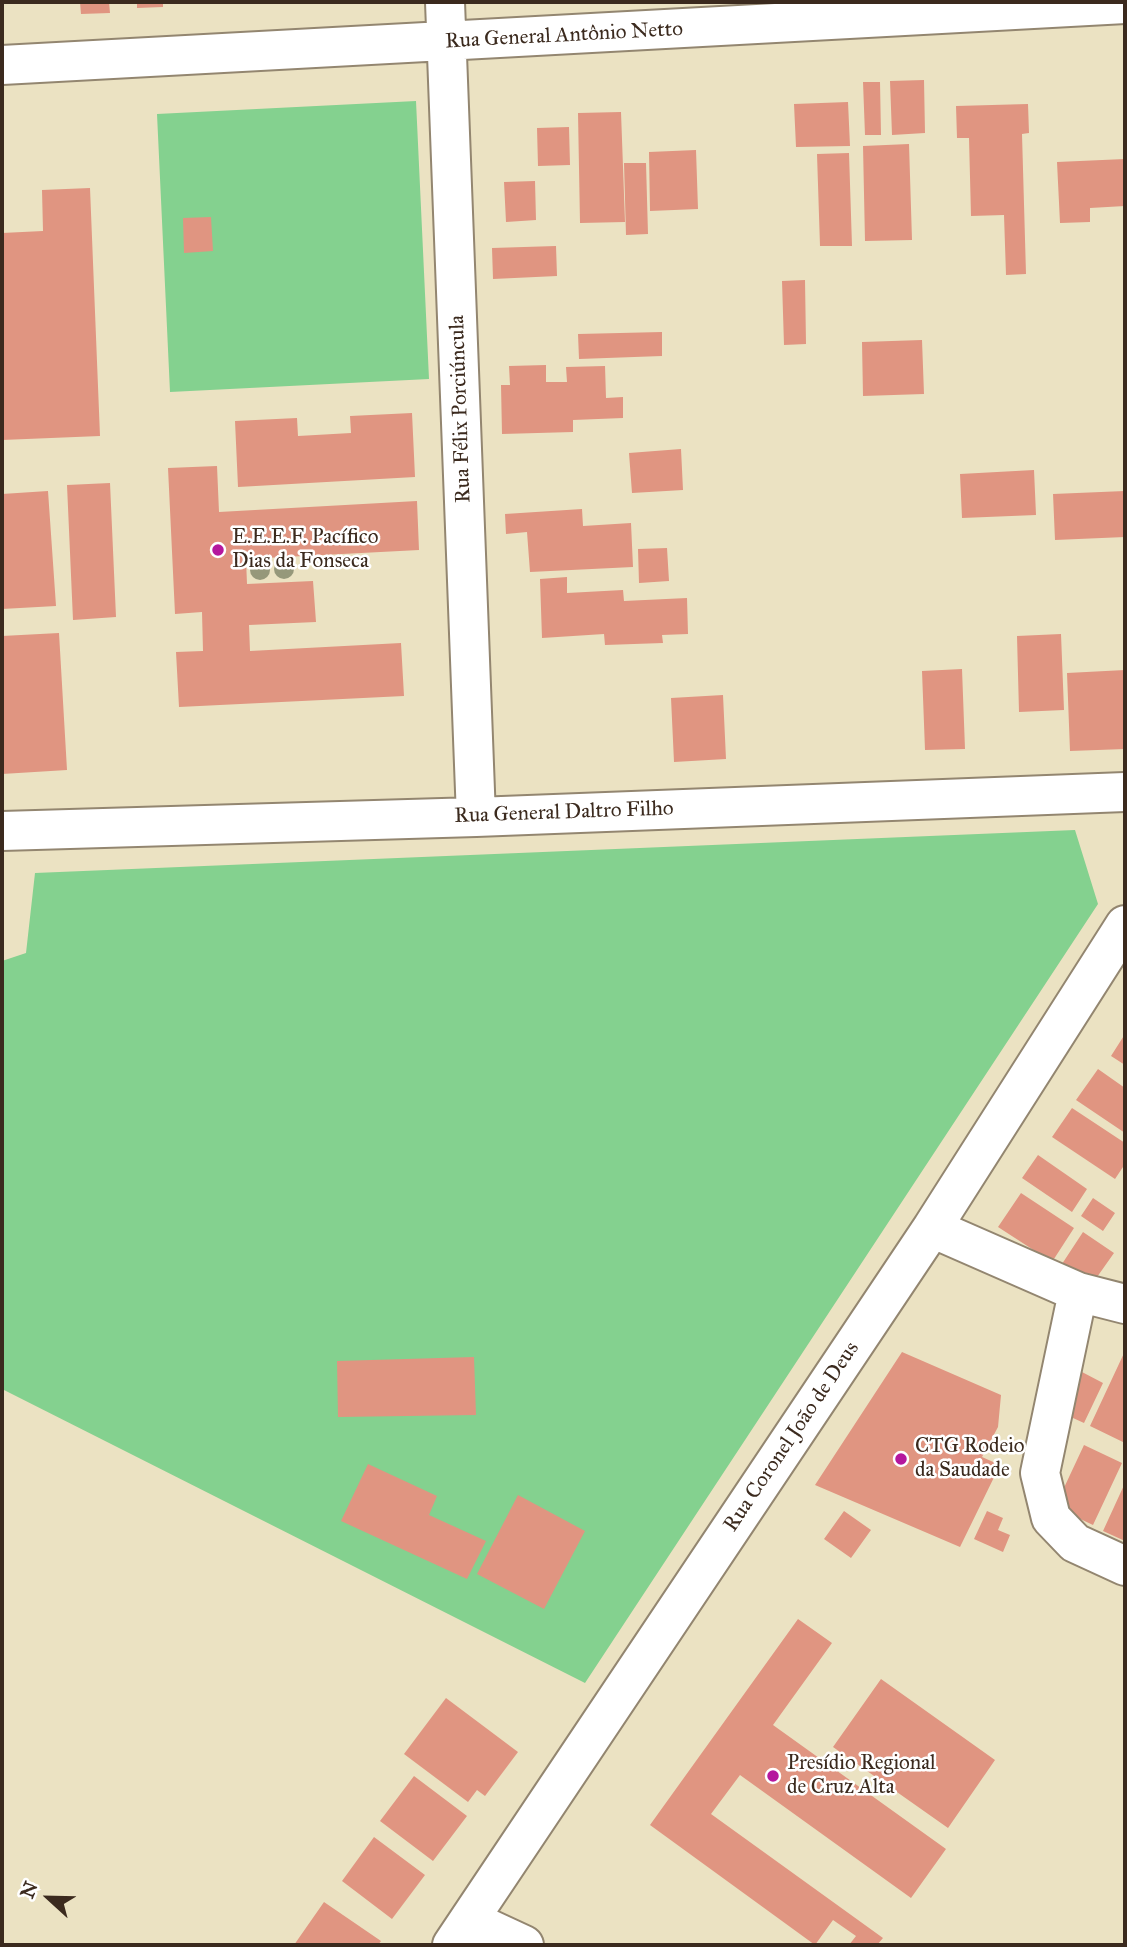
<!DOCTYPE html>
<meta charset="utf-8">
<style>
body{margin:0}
#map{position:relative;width:1127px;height:1947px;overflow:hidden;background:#ebe2c2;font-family:"IM FELL Great Primer",serif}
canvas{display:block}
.frame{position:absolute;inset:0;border:4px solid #3b2a1e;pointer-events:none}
.north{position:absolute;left:14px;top:1863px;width:70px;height:70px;-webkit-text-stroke:5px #fff;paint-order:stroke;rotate:292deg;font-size:19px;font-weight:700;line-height:28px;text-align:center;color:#3b2a1e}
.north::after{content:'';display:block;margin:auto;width:24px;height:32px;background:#3b2a1e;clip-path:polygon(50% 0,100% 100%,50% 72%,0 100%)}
</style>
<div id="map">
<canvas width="1127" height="1947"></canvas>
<div class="frame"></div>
<div class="north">N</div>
</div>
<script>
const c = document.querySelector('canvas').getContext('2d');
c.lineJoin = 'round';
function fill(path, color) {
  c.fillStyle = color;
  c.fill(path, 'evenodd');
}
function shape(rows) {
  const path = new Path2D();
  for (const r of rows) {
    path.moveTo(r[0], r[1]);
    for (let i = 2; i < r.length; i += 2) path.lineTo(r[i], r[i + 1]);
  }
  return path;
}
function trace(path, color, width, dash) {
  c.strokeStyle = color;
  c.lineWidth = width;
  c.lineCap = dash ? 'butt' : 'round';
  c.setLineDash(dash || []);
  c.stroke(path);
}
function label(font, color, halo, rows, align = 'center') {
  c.font = font + ' "IM FELL Great Primer",serif';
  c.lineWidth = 5;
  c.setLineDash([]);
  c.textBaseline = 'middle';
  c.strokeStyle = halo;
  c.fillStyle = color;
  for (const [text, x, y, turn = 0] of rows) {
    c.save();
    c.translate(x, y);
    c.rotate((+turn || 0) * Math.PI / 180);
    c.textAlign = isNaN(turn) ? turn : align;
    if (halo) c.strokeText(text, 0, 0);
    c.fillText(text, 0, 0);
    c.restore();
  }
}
fill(shape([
 [416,101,429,379,170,392,157,114],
 [1075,830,1098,904,585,1683,2,1389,2,961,26,953,35,873]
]), '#84d18f');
fill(shape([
 [80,2,109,2,110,13,81,14],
 [137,2,163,2,163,7,137,8],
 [924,80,925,133,892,135,890,81],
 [863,82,880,82,881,135,865,135],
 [848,102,850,146,796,147,794,104],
 [1028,104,1029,133,1022,134,1026,274,1006,275,1004,215,971,216,969,138,957,138,956,106],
 [621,112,625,222,580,223,578,113],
 [569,127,570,165,538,166,537,128],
 [909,144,912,240,865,241,863,146],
 [696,150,698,209,650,211,649,152],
 [849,153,852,246,820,246,817,154],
 [1125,159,1125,206,1090,208,1090,222,1060,223,1057,162],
 [624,163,646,163,648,234,626,235],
 [535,181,536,220,506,222,504,182],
 [90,188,100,436,2,440,2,233,43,231,42,190],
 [211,217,213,251,184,253,183,218],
 [556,246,557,276,493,279,492,248],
 [805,280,806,344,784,345,782,281],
 [662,332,662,356,579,359,578,334],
 [922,340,924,394,863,396,862,342],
 [546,365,546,382,567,382,566,367,605,366,606,398,623,397,623,418,573,420,573,432,502,434,501,385,510,385,509,366],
 [412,413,415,477,238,487,235,421,297,418,298,436,351,433,350,416],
 [681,449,683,490,632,493,629,453],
 [217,466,219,512,417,501,419,550,246,559,247,584,313,581,316,622,249,625,250,651,401,643,404,696,179,707,176,652,203,651,202,612,175,614,168,468],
 [1034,470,1036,515,962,518,960,474],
 [110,483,116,617,73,620,67,485],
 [48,491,56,606,2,609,2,494],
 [1125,491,1125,537,1055,540,1053,494],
 [582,509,583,526,631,523,633,567,530,572,527,532,506,534,505,514],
 [667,548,669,581,639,583,638,549],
 [567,577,567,593,623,590,624,601,687,598,688,634,662,635,663,643,605,645,604,634,542,638,540,579],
 [59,633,67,770,2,774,2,636],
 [1061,634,1064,710,1019,712,1017,636],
 [962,669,965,749,925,750,922,671],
 [1125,670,1125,749,1070,751,1067,673],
 [723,695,726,759,674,762,671,698],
 [1125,1034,1125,1065,1111,1056],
 [1098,1069,1125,1088,1125,1133,1076,1100],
 [1072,1108,1125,1143,1125,1164,1115,1179,1052,1137],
 [1038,1155,1087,1189,1072,1212,1022,1178],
 [1021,1193,1074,1228,1052,1262,998,1227],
 [1093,1198,1115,1213,1103,1231,1081,1216],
 [1083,1232,1114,1253,1090,1287,1060,1267],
 [1125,1351,1125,1443,1090,1426],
 [902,1352,1001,1395,998,1427,982,1457,1000,1465,960,1547,815,1485],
 [474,1357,476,1415,338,1417,337,1361],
 [1082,1372,1103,1383,1084,1423,1062,1413],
 [1084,1445,1122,1463,1093,1525,1055,1507],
 [368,1464,437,1496,429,1515,486,1541,467,1579,341,1521],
 [1125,1483,1125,1541,1103,1531],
 [518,1495,585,1531,544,1609,477,1574],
 [844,1511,871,1530,851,1558,824,1539],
 [987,1511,1003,1518,998,1530,1010,1535,1003,1552,974,1539],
 [798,1619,832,1643,773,1725,946,1849,911,1898,740,1775,711,1814,883,1938,877,1945,849,1945,856,1936,833,1920,815,1945,650,1825],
 [881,1679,995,1760,948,1828,833,1747],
 [446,1698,518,1752,485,1796,477,1790,468,1802,404,1754],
 [414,1776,467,1816,433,1861,380,1821],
 [374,1837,425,1875,392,1919,342,1881],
 [324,1902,381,1941,378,1945,294,1945]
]), '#e09581');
const minor = shape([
 [445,2,476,817],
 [2,65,1125,4],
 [2,831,476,817,1125,792],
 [932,1228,1078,1292,1125,1304],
 [1078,1292,1040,1473,1051,1518,1075,1543,1125,1566],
 [470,1920,524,1945],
 [452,1945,932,1228,1125,925]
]);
trace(minor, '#938670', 42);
trace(minor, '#fff', 38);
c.fillStyle = '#96987a';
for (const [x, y] of [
 [284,569],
 [260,570]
]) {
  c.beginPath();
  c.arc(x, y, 10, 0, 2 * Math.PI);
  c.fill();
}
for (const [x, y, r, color] of [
 [218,550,7,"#b5179e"],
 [901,1459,7,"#b5179e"],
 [773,1776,7,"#b5179e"]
]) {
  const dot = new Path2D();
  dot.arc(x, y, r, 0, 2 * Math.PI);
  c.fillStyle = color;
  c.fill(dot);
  trace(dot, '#fff', 2.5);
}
label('21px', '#3b2a1e', '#fff', [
 ["Rua General Antônio Netto",564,36,-3],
 ["Rua Félix Porciúncula",461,409,-92],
 ["Rua General Daltro Filho",564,813,-2],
 ["Rua Coronel João de Deus",792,1437,-56]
]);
label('21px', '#3b2a1e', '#fff', [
 ["E.E.E.F. Pacífico",232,538],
 ["Dias da Fonseca",232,562],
 ["CTG Rodeio",915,1447],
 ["da Saudade",915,1471],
 ["Presídio Regional",787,1764],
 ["de Cruz Alta",787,1788]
], 'left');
</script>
